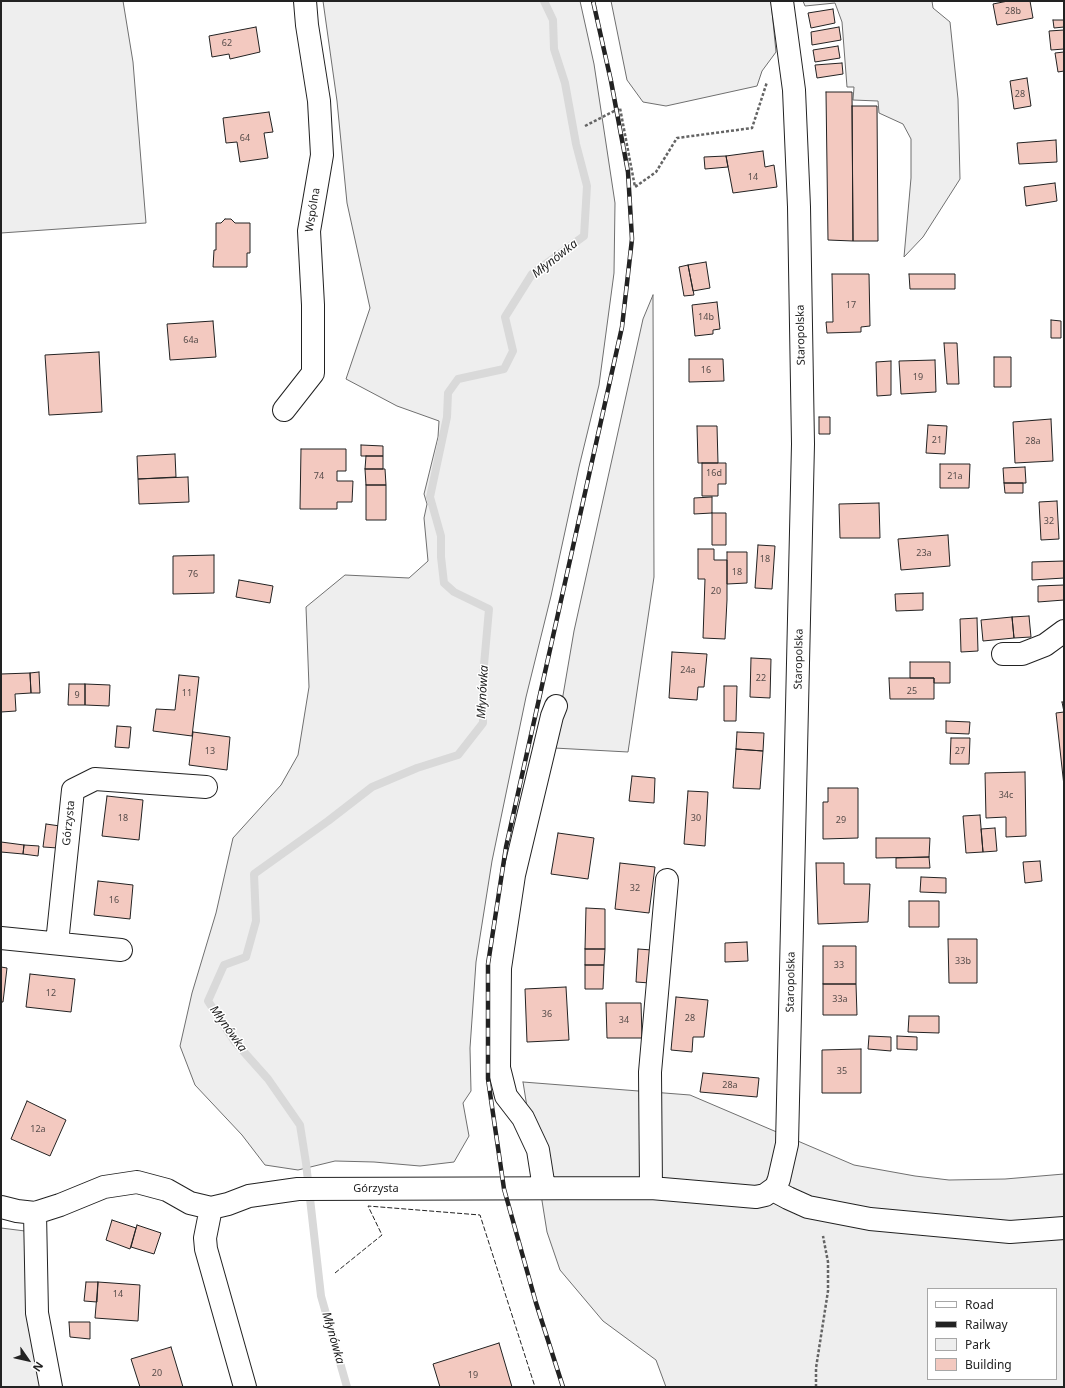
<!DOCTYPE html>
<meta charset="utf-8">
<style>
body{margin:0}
#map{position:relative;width:1065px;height:1388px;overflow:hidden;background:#fff;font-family:"Noto Sans",sans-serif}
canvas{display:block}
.frame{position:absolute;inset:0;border:2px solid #222;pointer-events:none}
.legend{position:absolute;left:927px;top:1288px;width:130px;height:92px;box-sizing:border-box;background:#fff;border:1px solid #a7a7a7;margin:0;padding:5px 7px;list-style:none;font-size:12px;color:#222}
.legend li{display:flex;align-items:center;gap:8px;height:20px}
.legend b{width:20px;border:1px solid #a7a7a7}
.north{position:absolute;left:8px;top:1340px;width:40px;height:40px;-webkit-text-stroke:3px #fff;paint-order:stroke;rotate:124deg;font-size:11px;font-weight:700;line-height:16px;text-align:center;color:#222}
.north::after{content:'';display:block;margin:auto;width:14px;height:18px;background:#222;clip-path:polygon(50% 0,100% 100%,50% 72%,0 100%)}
</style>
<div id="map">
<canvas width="1065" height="1388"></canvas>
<div class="frame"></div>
<ul class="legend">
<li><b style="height:5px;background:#fff"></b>Road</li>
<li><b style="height:5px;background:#222"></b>Railway</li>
<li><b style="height:11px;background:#eee"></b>Park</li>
<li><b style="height:11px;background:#f3c9c0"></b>Building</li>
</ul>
<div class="north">N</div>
</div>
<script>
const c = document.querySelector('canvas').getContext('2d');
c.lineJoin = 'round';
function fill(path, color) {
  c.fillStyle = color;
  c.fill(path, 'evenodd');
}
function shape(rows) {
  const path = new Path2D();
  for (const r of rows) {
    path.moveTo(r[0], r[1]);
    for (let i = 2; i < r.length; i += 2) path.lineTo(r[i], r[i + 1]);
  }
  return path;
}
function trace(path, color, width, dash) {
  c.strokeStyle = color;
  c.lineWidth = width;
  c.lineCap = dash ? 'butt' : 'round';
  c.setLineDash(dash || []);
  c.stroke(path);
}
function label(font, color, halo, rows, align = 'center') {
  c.font = font + ' "Noto Sans",sans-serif';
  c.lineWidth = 3;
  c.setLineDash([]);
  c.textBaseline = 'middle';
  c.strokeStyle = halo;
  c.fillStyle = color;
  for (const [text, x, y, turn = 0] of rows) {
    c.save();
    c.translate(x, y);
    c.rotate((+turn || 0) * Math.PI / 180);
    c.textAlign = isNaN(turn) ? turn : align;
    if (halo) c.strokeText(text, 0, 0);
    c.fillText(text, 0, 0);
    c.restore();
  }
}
const green = shape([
 [1,1,123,1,133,62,146,223,1,233,1,1],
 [323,1,580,1,594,64,615,203,614,273,599,385,579,467,551,596,526,697,492,861,476,962,470,1048,471,1091,463,1103,469,1136,454,1162,420,1166,374,1162,335,1161,298,1170,265,1165,242,1135,195,1085,180,1046,192,993,216,913,233,838,281,785,298,755,309,687,306,607,345,575,409,578,428,561,424,518,427,504,424,494,438,437,439,421,397,406,346,379,370,308,347,203,337,101,323,1],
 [611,1,771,1,776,52,762,71,757,86,666,106,643,102,627,80,611,1],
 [803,1,932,1,933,8,950,22,958,99,960,179,923,237,904,257,911,178,911,139,903,124,879,113,878,101,853,100,854,87,847,87,842,22,835,3,805,6,803,1],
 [653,295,654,577,628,752,554,748,574,631,643,319,653,295],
 [523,1082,690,1095,854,1165,915,1176,949,1180,1005,1179,1064,1174,1064,1387,666,1387,656,1360,603,1321,560,1270,547,1232,523,1082],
 [928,1289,1056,1289,1056,1379,928,1379,928,1289],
 [1,1228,25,1231,43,1387,1,1387,1,1228]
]);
fill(green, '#eee');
trace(green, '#6f6f6f', 1);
trace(shape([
 [347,1387,321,1296,306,1163,300,1125,268,1079,235,1042,208,1001,224,965,246,957,256,921,254,874,328,821,372,787,417,768,458,755,483,723,483,676,489,609,454,592,444,583,441,557,441,536,430,497,447,417,448,393,458,379,504,369,513,351,505,317,532,274,584,236,587,186,576,144,565,83,554,49,553,20,544,1]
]), '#d9d9d9', 8);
const building = shape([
 [1008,1,1030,1,1033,18,997,25,993,4,1008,1],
 [833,9,835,23,811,28,808,13,833,9],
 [1053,20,1064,20,1064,27,1054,28,1053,20],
 [256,27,260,52,230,59,229,54,212,57,209,36,256,27],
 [839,27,841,40,812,45,811,32,839,27],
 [1064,30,1064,49,1051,50,1049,31,1064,30],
 [838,46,840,58,815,62,813,50,838,46],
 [1064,52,1064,71,1058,72,1055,53,1064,52],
 [842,63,843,74,817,78,815,65,842,63],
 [1027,78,1031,106,1014,109,1010,81,1027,78],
 [826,92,852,92,853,241,828,240,826,92],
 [852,106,877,106,878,241,853,241,852,106],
 [269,112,273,132,264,133,268,158,240,162,237,142,226,143,223,118,269,112],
 [1056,140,1057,162,1019,164,1017,143,1056,140],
 [763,151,765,167,774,165,777,187,733,193,726,156,763,151],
 [726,156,728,167,705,169,704,157,726,156],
 [1055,183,1057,201,1026,206,1024,187,1055,183],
 [225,219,231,219,235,223,250,223,250,253,247,253,247,267,213,267,214,250,216,250,216,223,221,223,225,219],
 [706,262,710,288,693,291,688,265,706,262],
 [688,265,694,295,684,296,679,267,688,265],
 [832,274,869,274,870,326,861,327,861,332,827,333,826,322,833,322,832,274],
 [909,274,955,274,955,289,910,289,909,274],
 [717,302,720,329,713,330,713,334,695,336,692,305,717,302],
 [1051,320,1061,321,1061,338,1051,338,1051,320],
 [213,321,216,357,170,360,167,324,213,321],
 [944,343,957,343,959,384,947,384,944,343],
 [99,352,102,412,49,415,45,355,99,352],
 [994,357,1011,357,1011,387,994,387,994,357],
 [689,359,723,359,724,381,689,382,689,359],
 [935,360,936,392,901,394,899,361,935,360],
 [891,361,891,395,877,396,876,362,891,361],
 [819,417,830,417,830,434,819,434,819,417],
 [1051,419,1053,461,1015,463,1013,422,1051,419],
 [928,425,947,426,945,454,926,453,928,425],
 [697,426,717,426,718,463,698,463,697,426],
 [361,445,383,446,383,456,361,456,361,445],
 [301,449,346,449,346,471,337,471,337,481,353,481,352,502,337,502,337,509,300,509,301,449],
 [175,454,176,477,138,479,137,456,175,454],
 [366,456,383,456,383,469,365,469,366,456],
 [702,463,726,463,726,484,718,484,718,496,702,496,702,463],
 [940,464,970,464,969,488,940,488,940,464],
 [1025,467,1026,483,1004,483,1003,468,1025,467],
 [365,469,385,469,386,485,366,485,365,469],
 [188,477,189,502,139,504,138,479,188,477],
 [1004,483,1023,483,1023,493,1005,493,1004,483],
 [366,485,386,485,386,520,366,520,366,485],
 [712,497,712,513,694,514,694,498,712,497],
 [1057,501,1059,539,1041,540,1039,502,1057,501],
 [879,503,880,538,840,538,839,504,879,503],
 [712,513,726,513,726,545,712,545,712,513],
 [948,535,950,566,901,570,898,539,948,535],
 [758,545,775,546,772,589,755,588,758,545],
 [698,549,714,549,714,560,727,560,727,600,725,639,703,638,705,579,698,579,698,549],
 [727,552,747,552,747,583,727,584,727,552],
 [214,555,214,593,173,594,173,556,214,555],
 [1064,561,1064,578,1032,580,1032,562,1064,561],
 [239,580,273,586,270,603,236,597,239,580],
 [1064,585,1064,600,1038,602,1038,586,1064,585],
 [923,593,923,610,896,611,895,594,923,593],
 [1029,616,1031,637,1014,638,1012,617,1029,616],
 [1012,617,1014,638,983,641,981,620,1012,617],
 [977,618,978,651,961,652,960,619,977,618],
 [672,652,707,654,704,687,698,687,697,700,669,698,672,652],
 [751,658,771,659,770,698,750,697,751,658],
 [910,662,950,662,950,683,934,683,934,678,910,678,910,662],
 [39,672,40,693,31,693,30,673,39,672],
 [30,673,31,693,15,694,16,711,1,712,1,674,30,673],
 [179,675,199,677,192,736,153,731,156,709,175,710,179,675],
 [889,678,934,678,934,699,890,699,889,678],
 [69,684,85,684,85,705,68,705,69,684],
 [85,684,110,685,109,706,85,705,85,684],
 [724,686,737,686,736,721,724,721,724,686],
 [1062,702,1064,702,1064,786,1056,713,1064,712,1062,702],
 [946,721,970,722,969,734,946,733,946,721],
 [117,726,131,727,129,748,115,747,117,726],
 [193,732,230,737,227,770,189,765,193,732],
 [737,732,764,733,763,751,736,749,737,732],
 [951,738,970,738,969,764,950,764,951,738],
 [736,749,763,751,760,789,733,788,736,749],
 [1025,772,1026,836,1006,837,1006,817,986,818,985,773,1025,772],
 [632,776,655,778,654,803,629,801,632,776],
 [828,788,858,788,858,838,823,839,823,802,828,802,828,788],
 [688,791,708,792,705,846,684,844,688,791],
 [107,796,143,800,139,840,102,836,107,796],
 [980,815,983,852,966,853,963,816,980,815],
 [46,824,60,826,58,848,43,847,46,824],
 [995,828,997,851,983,852,981,829,995,828],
 [558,833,594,838,588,879,551,874,558,833],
 [876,838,930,838,929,857,876,858,876,838],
 [1,842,24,845,23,854,1,852,1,842],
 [24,845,39,846,38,856,23,854,24,845],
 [929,857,930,868,896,868,896,858,929,857],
 [1040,861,1042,881,1025,883,1023,862,1040,861],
 [620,863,655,867,649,913,615,909,620,863],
 [816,863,844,863,844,884,870,884,868,922,818,924,816,863],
 [921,877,946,878,946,893,920,892,921,877],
 [98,881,133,885,130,919,94,915,98,881],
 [909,901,939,901,939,927,909,927,909,901],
 [586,908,605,909,605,949,585,949,586,908],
 [948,939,977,939,977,983,949,983,948,939],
 [747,942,748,961,725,962,725,943,747,942],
 [823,946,856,946,856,984,823,984,823,946],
 [585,949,605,949,604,965,585,965,585,949],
 [638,949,652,950,650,983,636,982,638,949],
 [585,965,604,965,603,989,585,989,585,965],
 [1,967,7,968,3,1002,1,1002,1,967],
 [30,974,75,979,71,1012,26,1007,30,974],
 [823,984,856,984,857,1015,823,1015,823,984],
 [566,987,569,1040,527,1042,525,989,566,987],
 [676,997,708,1000,704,1037,693,1037,692,1052,671,1050,676,997],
 [606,1003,641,1003,642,1038,607,1038,606,1003],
 [909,1016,939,1016,939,1033,908,1032,909,1016],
 [869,1036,891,1037,891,1051,868,1049,869,1036],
 [897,1036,917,1037,917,1050,897,1049,897,1036],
 [861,1049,861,1093,822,1093,822,1050,861,1049],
 [703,1073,759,1078,757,1097,700,1092,703,1073],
 [27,1101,66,1120,50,1156,11,1139,27,1101],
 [112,1220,136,1228,130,1249,106,1240,112,1220],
 [137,1225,161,1233,154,1254,131,1247,137,1225],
 [86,1282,98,1282,97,1302,84,1301,86,1282],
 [98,1282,140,1285,138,1321,95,1318,98,1282],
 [69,1322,90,1322,90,1339,70,1337,69,1322],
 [499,1343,512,1387,440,1387,433,1364,499,1343],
 [171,1347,183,1387,140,1387,131,1359,171,1347]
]);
fill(building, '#f3c9c0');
trace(building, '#222', 1);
const minor = shape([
 [284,410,313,373,313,305,309,231,322,155,319,101,307,25,305,1],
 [1003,654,1022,654,1045,645,1064,631],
 [1,938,121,950],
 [57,943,73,790,95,779,206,787],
 [544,1188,538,1150,523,1118,506,1096,499,1068,500,968,514,875,552,716,556,706],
 [651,1188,650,1072,667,880],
 [773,1190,788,1198,808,1207,870,1219,1010,1232,1064,1228],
 [1,1207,17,1211,35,1213,60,1205,104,1187,137,1182,167,1190,190,1203,211,1208,228,1204,249,1196,298,1189,651,1188,756,1197,765,1195,776,1187,779,1179,787,1144,803,444,799,207,794,90,782,1],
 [211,1208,205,1238,206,1249,245,1387],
 [35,1213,37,1313,51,1387]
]);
trace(minor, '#222', 24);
trace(shape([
 [585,126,620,108,635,187,656,172,677,138,752,128,767,82],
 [816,1387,816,1368,828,1291,828,1262,823,1236]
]), '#646464', 2.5, [3, 2]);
trace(minor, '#fff', 22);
const rail = shape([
 [563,1387,536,1303,504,1189,488,1079,488,964,506,847,622,327,632,239,628,172,611,81,593,1]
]);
trace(rail, '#222', 4.5);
trace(rail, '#fff', 3, [9]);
trace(shape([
 [335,1273,382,1235,368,1206,480,1215,535,1387]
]), '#222', 1, [5, 2]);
label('9px', '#564c4a', null, [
 ["28b",1013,11],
 ["62",227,43],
 ["28",1020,94],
 ["64",245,138],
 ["14",753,177],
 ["17",851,305],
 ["14b",706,317],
 ["64a",191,340],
 ["16",706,370],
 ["19",918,377],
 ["21",937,440],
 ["28a",1033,441],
 ["16d",714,473],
 ["74",319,476],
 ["21a",955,476],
 ["32",1049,521],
 ["23a",924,553],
 ["18",765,559],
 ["18",737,572],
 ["76",193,574],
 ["20",716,591],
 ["24a",688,670],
 ["22",761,678],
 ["25",912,691],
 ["11",187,693],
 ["9",77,695],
 ["13",210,751],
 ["27",960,751],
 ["34c",1006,795],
 ["18",123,818],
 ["30",696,818],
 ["29",841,820],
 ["32",635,888],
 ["16",114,900],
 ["33b",963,961],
 ["33",839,965],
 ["12",51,993],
 ["33a",840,999],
 ["36",547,1014],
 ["28",690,1018],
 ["34",624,1020],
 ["35",842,1071],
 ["28a",730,1085],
 ["12a",38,1129],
 ["14",118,1294],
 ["20",157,1373],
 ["19",473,1375]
]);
label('11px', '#222', '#fff', [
 ["Wspólna",313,210,-81],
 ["Staropolska",801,335,-91],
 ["Staropolska",799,659,-89],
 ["Górzysta",69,823,-84],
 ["Staropolska",791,982,-89],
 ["Górzysta",376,1189]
]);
label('italic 12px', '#222', '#fff', [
 ["Młynówka",555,259,-38],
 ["Młynówka",483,692,-87],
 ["Młynówka",228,1029,54],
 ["Młynówka",333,1338,74]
]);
</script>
